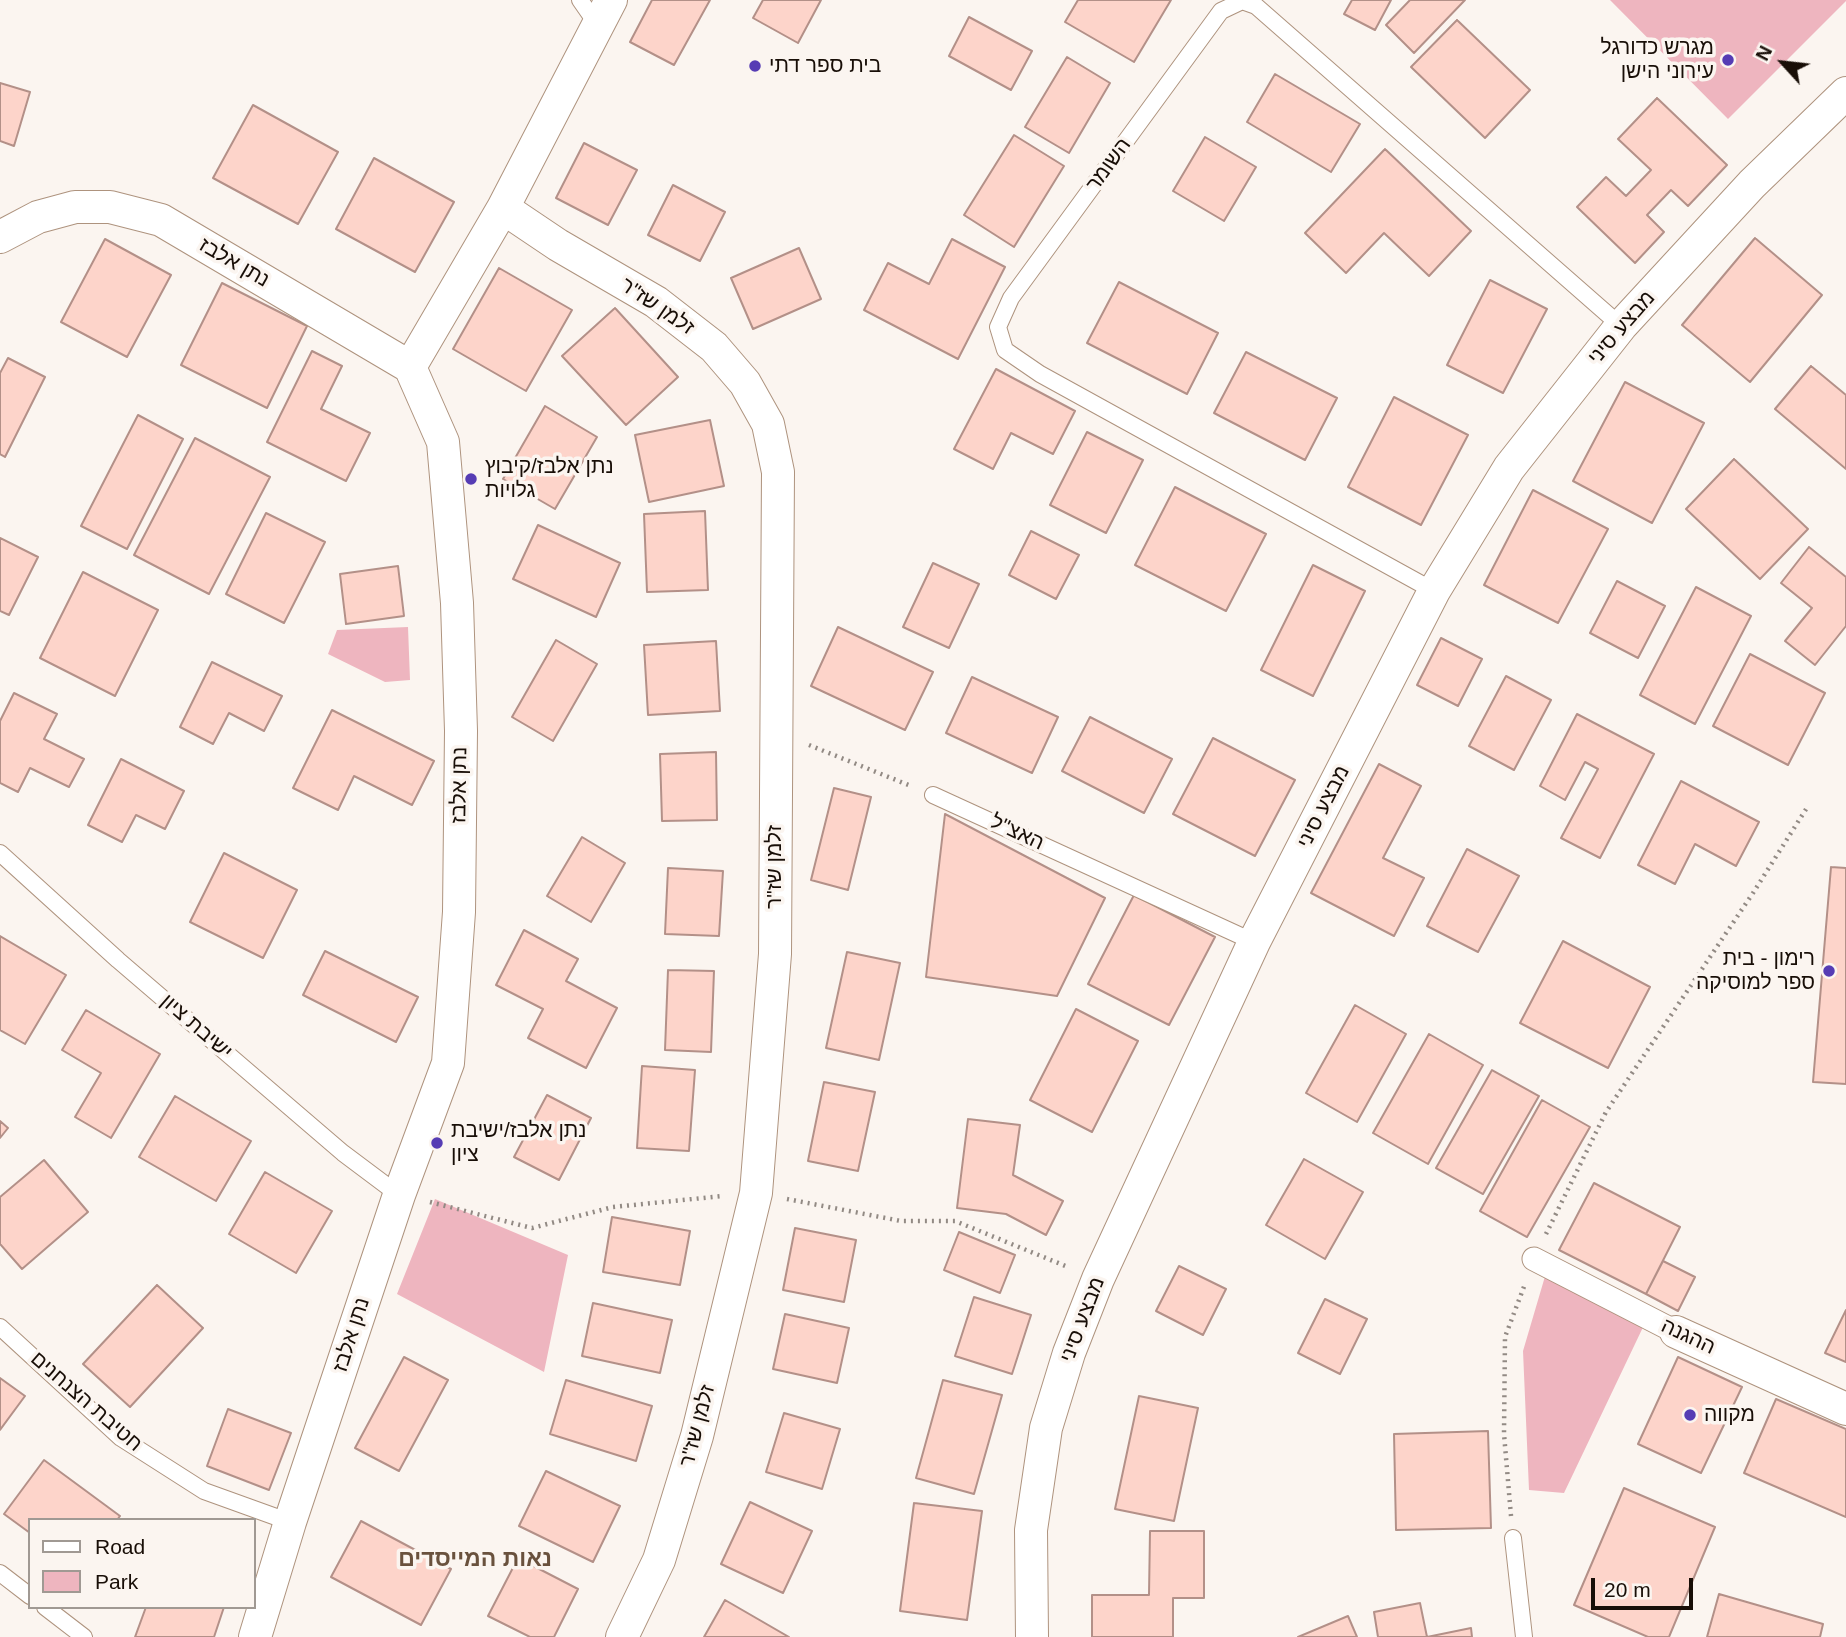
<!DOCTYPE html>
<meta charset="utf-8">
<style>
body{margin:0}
#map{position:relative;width:1846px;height:1637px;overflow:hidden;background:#fbf5f0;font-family:Helvetica,sans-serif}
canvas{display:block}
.legend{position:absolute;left:28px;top:1518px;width:228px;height:91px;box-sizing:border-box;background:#fbf5f0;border:2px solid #a09993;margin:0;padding:9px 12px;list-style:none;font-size:21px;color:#180e07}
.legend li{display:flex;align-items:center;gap:14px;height:35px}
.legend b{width:35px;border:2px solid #a09993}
.north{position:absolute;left:1748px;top:28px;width:70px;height:70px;-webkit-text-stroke:5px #fbf5f0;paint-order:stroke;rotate:297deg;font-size:19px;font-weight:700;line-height:28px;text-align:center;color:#180e07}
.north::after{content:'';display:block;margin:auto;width:24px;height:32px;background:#180e07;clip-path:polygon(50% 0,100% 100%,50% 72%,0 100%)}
.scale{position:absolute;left:1591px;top:1578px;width:102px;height:32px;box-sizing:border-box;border:4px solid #180e07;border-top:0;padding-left:9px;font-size:21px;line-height:24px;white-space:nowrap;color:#180e07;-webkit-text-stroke:5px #fbf5f0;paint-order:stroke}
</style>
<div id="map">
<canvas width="1846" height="1637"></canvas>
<ul class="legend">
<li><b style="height:9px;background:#fff"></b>Road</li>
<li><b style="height:19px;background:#eeb5bf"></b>Park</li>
</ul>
<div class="north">N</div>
<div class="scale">20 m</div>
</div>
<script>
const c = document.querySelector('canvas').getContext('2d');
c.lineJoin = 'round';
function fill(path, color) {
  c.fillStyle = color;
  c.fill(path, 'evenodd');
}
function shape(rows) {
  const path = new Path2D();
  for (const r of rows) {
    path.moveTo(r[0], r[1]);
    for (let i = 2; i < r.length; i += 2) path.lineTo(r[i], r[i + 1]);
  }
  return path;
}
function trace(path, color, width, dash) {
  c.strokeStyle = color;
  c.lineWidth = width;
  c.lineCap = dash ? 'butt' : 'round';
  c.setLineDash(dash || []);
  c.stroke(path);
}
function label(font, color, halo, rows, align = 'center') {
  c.font = font + ' Helvetica,Heebo,sans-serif';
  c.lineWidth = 7;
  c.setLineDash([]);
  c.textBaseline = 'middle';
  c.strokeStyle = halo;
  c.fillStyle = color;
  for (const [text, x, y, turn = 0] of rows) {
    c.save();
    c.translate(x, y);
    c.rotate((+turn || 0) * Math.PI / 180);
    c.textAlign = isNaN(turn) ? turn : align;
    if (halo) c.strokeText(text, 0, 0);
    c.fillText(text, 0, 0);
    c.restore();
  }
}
fill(shape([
 [1610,0,1846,0,1846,1,1728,119],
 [408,627,410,680,385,682,328,654,337,630],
 [435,1199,568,1255,544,1372,397,1294],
 [1546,1273,1645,1323,1564,1493,1529,1490,1523,1351]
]), '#eeb5bf');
const building = shape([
 [652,0,710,0,674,65,630,42,652,0],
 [763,0,821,0,798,43,753,18,763,0],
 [1078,0,1171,0,1134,62,1065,22,1078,0],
 [1352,0,1391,0,1375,30,1344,14,1352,0],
 [1410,0,1465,0,1414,53,1386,25,1410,0],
 [969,17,1032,51,1011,90,949,56,969,17],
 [1457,20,1530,90,1485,138,1411,67,1457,20],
 [1067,57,1110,83,1069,153,1025,127,1067,57],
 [1275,74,1360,124,1331,172,1247,122,1275,74],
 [0,83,30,92,14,146,0,141,0,83],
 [1657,98,1727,165,1688,206,1671,190,1647,215,1664,232,1635,263,1577,207,1606,177,1626,196,1651,170,1618,139,1657,98],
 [253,105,338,152,298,224,213,178,253,105],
 [1014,135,1064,166,1014,247,964,215,1014,135],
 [1205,137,1256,167,1224,221,1173,191,1205,137],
 [584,143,637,170,608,225,556,198,584,143],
 [1385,149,1471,231,1429,276,1384,233,1346,273,1305,233,1385,149],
 [374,158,454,202,415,272,336,229,374,158],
 [673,185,725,212,700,261,648,235,673,185],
 [1755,238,1822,295,1750,382,1682,325,1755,238],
 [105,239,171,275,127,357,61,322,105,239],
 [952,239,1005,267,958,359,864,310,888,263,929,284,952,239],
 [799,248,821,299,753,329,731,278,799,248],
 [499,268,572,310,526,391,453,349,499,268],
 [1490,280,1547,309,1503,393,1447,365,1490,280],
 [1119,282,1218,333,1187,394,1087,343,1119,282],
 [222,283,307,326,267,408,181,365,222,283],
 [615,308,678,377,626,425,562,356,615,308],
 [312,351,342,366,321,409,370,433,346,481,267,442,312,351],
 [1246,352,1337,398,1305,460,1214,413,1246,352],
 [8,358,45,377,5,457,0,454,0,373,8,358],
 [1811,366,1846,395,1846,469,1775,409,1811,366],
 [996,369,1075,411,1053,454,1011,433,993,469,954,449,996,369],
 [1625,382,1704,423,1652,523,1573,481,1625,382],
 [1394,397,1468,435,1421,525,1348,487,1394,397],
 [545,406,597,437,555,509,503,479,545,406],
 [138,415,183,439,127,549,81,526,138,415],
 [710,420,724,486,649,502,635,435,710,420],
 [1087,432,1143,460,1106,533,1050,505,1087,432],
 [195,438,270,477,209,594,134,555,195,438],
 [1734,459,1808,529,1760,579,1686,509,1734,459],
 [1175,487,1266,534,1226,611,1135,565,1175,487],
 [1533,490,1608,529,1558,623,1484,585,1533,490],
 [705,511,708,590,647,592,644,514,705,511],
 [266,513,325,542,284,623,226,594,266,513],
 [538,525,620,563,596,617,513,579,538,525],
 [1031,531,1079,555,1056,599,1009,575,1031,531],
 [0,538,38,557,9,615,0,611,0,538],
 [1809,547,1846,577,1846,626,1815,665,1785,641,1812,608,1781,583,1809,547],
 [933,563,979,584,949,648,903,627,933,563],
 [1313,565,1365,591,1313,696,1261,670,1313,565],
 [398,566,404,616,346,624,340,574,398,566],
 [83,572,158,610,115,696,40,658,83,572],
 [1617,581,1665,606,1638,658,1590,633,1617,581],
 [1696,587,1751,616,1695,724,1640,695,1696,587],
 [838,627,933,672,905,730,811,686,838,627],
 [1441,638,1482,659,1458,706,1417,685,1441,638],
 [556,640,597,664,553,741,512,717,556,640],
 [716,641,720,711,648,715,644,645,716,641],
 [1750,654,1825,693,1788,765,1713,726,1750,654],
 [212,662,282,696,264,731,229,713,213,744,180,727,212,662],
 [1506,676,1551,700,1514,770,1469,746,1506,676],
 [972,677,1058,717,1032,773,946,733,972,677],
 [14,693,57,714,44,739,84,759,69,787,30,768,18,792,0,783,0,721,14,693],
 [332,710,434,761,412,805,354,776,338,810,293,788,332,710],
 [1577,714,1654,754,1600,858,1561,838,1598,769,1585,762,1565,800,1540,786,1577,714],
 [1090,717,1172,759,1144,813,1062,771,1090,717],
 [1213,738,1295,780,1255,856,1173,814,1213,738],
 [716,752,717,820,662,821,660,754,716,752],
 [121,759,184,791,165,829,136,815,122,842,88,825,121,759],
 [1379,764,1421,786,1383,858,1424,878,1394,936,1311,893,1379,764],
 [1681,781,1759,822,1736,866,1695,844,1675,884,1638,865,1681,781],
 [834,788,871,797,848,890,811,880,834,788],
 [945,814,1105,898,1057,996,926,977,945,814],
 [582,837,625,863,591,922,547,896,582,837],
 [1467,849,1519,876,1478,952,1427,926,1467,849],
 [224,853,297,890,263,958,190,922,224,853],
 [1831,867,1846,868,1846,1084,1813,1082,1831,867],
 [668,868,723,871,719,936,665,934,668,868],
 [1134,895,1215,937,1169,1025,1088,984,1134,895],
 [524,930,578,959,566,981,617,1008,586,1068,528,1038,543,1009,496,985,524,930],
 [0,936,66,975,25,1044,0,1030,0,936],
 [1563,941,1650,987,1608,1068,1520,1023,1563,941],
 [325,951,418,997,396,1042,303,995,325,951],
 [847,952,900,963,879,1060,826,1048,847,952],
 [668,970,714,971,711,1052,665,1050,668,970],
 [1355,1005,1406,1034,1357,1122,1306,1093,1355,1005],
 [1076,1009,1138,1041,1092,1132,1030,1100,1076,1009],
 [86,1010,160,1054,111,1138,75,1117,101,1073,62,1050,86,1010],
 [1429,1034,1483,1065,1428,1164,1373,1133,1429,1034],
 [642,1066,695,1070,689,1151,637,1148,642,1066],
 [1492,1070,1539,1096,1483,1194,1436,1168,1492,1070],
 [824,1082,875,1092,858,1171,808,1161,824,1082],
 [547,1095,591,1118,559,1180,514,1157,547,1095],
 [175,1096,251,1141,216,1201,139,1157,175,1096],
 [1542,1100,1590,1127,1527,1237,1480,1211,1542,1100],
 [968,1119,1020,1125,1013,1175,1063,1201,1046,1235,1006,1214,957,1208,968,1119],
 [0,1121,8,1128,0,1138,0,1121],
 [1304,1159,1363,1192,1325,1259,1266,1225,1304,1159],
 [44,1160,88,1212,22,1269,0,1244,0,1197,44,1160],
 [265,1172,332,1211,296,1273,229,1234,265,1172],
 [1594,1183,1680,1227,1646,1294,1559,1250,1594,1183],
 [612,1217,690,1231,680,1285,603,1272,612,1217],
 [795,1228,856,1240,844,1302,783,1290,795,1228],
 [959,1232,1015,1255,1000,1293,944,1270,959,1232],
 [1663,1261,1695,1277,1678,1311,1646,1294,1663,1261],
 [1179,1266,1226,1289,1203,1335,1156,1311,1179,1266],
 [157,1285,203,1328,130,1407,83,1364,157,1285],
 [974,1297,1031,1315,1012,1374,955,1356,974,1297],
 [1325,1299,1367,1319,1340,1374,1298,1353,1325,1299],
 [593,1303,672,1320,660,1373,582,1356,593,1303],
 [1846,1310,1846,1362,1825,1353,1846,1310],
 [785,1314,849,1328,837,1383,773,1369,785,1314],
 [404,1357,448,1380,399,1471,355,1448,404,1357],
 [1678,1357,1742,1387,1701,1473,1638,1444,1678,1357],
 [0,1378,25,1396,0,1430,0,1378],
 [566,1380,652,1406,636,1461,550,1434,566,1380],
 [943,1380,1002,1395,974,1494,916,1478,943,1380],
 [1139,1396,1198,1408,1174,1521,1115,1509,1139,1396],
 [1776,1399,1846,1429,1846,1517,1744,1473,1776,1399],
 [228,1409,291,1433,269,1490,207,1466,228,1409],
 [784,1413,840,1429,822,1489,766,1472,784,1413],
 [1488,1431,1491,1528,1396,1530,1394,1434,1488,1431],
 [44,1460,120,1516,117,1520,30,1520,30,1533,4,1514,44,1460],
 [546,1471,620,1506,593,1562,519,1526,546,1471],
 [1624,1488,1715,1527,1669,1637,1648,1637,1574,1605,1624,1488],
 [750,1502,812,1531,783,1593,721,1564,750,1502],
 [914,1503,982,1511,967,1620,900,1611,914,1503],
 [361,1521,451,1569,421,1625,331,1577,361,1521],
 [1150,1531,1204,1531,1204,1598,1173,1598,1173,1637,1092,1637,1092,1595,1149,1595,1150,1531],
 [518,1558,578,1589,554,1637,530,1637,488,1616,518,1558],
 [1719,1594,1823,1624,1820,1637,1707,1637,1719,1594],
 [725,1600,789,1637,704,1637,725,1600],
 [1420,1603,1427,1637,1471,1628,1472,1637,1378,1637,1374,1612,1420,1603],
 [146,1607,224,1607,214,1637,135,1637,146,1607],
 [1348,1616,1357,1637,1298,1637,1348,1616]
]);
fill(building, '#fdd4ca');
trace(building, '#b39088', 2);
const service = shape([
 [580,0,598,26],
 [1434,591,1040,374,1005,350,998,327,1011,298,1221,11,1242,1,1256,6,1621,326],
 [933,795,1254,942],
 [0,853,118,960,343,1153,399,1195],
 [0,1327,121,1438,204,1491,290,1522],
 [1513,1538,1524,1637],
 [0,1573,30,1596],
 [45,1607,84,1637]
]);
const pedestrian = shape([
 [1534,1259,1676,1332]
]);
const minor = shape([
 [503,208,558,245,656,302,714,347,745,383,768,424,778,472,775,954,756,1193,697,1436,659,1560,622,1637],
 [0,237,38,217,75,207,110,207,161,220,410,367,443,442,457,603,461,731,459,912,448,1063,399,1195,290,1522,255,1637],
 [410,367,503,208,611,0],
 [1676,1332,1846,1409],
 [1032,1637,1031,1530,1046,1428,1069,1353,1098,1279,1254,942,1434,591,1509,468,1621,326,1752,184,1846,93]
]);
trace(service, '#ae937e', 18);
trace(pedestrian, '#ae937e', 25);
trace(minor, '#ae937e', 34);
trace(shape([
 [809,745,911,786],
 [787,1199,901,1221,955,1221,1068,1267],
 [430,1202,532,1228,613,1207,723,1196],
 [1546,1234,1606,1112,1753,893,1808,806],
 [1511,1516,1504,1434,1505,1337,1525,1284]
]), '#928a84', 4.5, [2, 5]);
trace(service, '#fff', 16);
trace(pedestrian, '#fff', 23);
trace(minor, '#fff', 32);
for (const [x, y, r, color] of [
 [1728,60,7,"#563cb4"],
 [755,66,7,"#563cb4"],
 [471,479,7,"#563cb4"],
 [1829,971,7,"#563cb4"],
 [437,1143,7,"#563cb4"],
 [1690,1415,7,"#563cb4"]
]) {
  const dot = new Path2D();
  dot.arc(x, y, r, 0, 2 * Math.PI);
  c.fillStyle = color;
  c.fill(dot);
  trace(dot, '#fbf5f0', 2.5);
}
label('21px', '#180e07', '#fbf5f0', [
 ["מגרש כדורגל",1714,48,"right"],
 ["עירוני הישן",1714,72,"right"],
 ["בית ספר דתי",769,66],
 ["נתן אלבז/קיבוץ",485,467],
 ["גלויות",485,491],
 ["רימון - בית",1815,959,"right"],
 ["ספר למוסיקה",1815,983,"right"],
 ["נתן אלבז/ישיבת",451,1131],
 ["ציון",451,1155],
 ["מקווה",1704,1415]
], 'left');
label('21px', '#180e07', '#fbf5f0', [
 ["השומר",1109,165,-54],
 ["נתן אלבז",234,263,30],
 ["זלמן שז\"ר",657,307,34],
 ["מבצע סיני",1622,328,-49],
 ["נתן אלבז",460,785,-89],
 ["מבצע סיני",1324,807,-63],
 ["האצ\"ל",1017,833,25],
 ["זלמן שז\"ר",775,867,-90],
 ["ישיבת ציון",196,1027,41],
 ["מבצע סיני",1083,1320,-69],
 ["נתן אלבז",352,1335,-72],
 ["ההגנה",1688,1337,25],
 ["חטיבת הצנחנים",86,1402,41],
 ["זלמן שז\"ר",698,1426,-75]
]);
label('bold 23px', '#69513d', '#fbf5f0', [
 ["נאות המייסדים",475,1560]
]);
</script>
